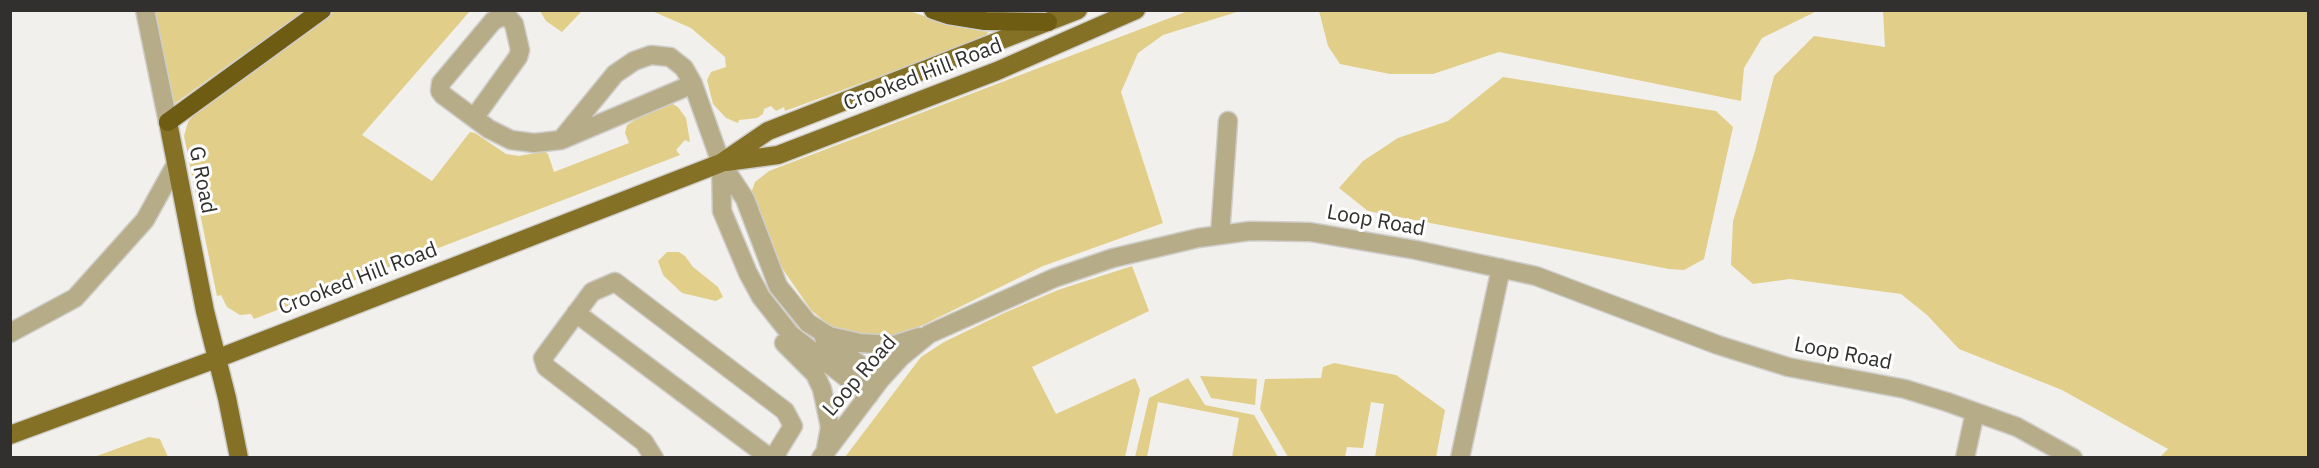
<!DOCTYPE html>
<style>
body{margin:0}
#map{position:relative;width:2319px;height:468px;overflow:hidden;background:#f2f0ec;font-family:"IBM Plex Sans",sans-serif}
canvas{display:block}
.frame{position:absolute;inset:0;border:12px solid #31302e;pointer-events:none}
</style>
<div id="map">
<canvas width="2319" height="468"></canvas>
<div class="frame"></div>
</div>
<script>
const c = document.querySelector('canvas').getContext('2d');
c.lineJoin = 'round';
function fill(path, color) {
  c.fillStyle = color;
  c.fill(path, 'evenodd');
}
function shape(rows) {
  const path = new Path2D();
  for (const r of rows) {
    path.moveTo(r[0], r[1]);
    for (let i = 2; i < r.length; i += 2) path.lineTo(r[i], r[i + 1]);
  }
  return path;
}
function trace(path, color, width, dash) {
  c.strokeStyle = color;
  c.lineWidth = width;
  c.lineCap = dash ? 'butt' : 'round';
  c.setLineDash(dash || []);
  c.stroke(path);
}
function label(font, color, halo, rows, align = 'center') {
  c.font = font + ' "IBM Plex Sans",sans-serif';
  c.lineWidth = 6;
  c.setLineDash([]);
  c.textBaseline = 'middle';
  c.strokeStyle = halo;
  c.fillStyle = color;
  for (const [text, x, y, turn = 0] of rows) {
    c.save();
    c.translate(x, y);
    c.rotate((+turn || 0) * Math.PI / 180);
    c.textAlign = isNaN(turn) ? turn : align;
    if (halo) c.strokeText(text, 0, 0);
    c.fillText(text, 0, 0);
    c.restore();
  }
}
fill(shape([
 [336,10,470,11,362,135,432,181,470,132,475,133,506,154,519,156,544,151,548,154,554,172,629,143,625,133,627,125,663,103,671,103,678,107,686,118,690,142,685,140,676,150,680,155,254,319,251,314,240,315,227,307,221,295,217,296,184,136,188,122,198,110],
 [154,11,304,11,174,104],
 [540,11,582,11,562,32,546,21],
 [652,11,909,11,958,27,988,32,985,38,785,111,784,107,776,111,771,106,764,109,763,114,757,118,739,120,738,123,726,118,713,104,707,80,711,72,726,67,725,57,691,28],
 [1188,11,1240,11,1163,35,1138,53,1121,92,1163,223,1043,266,921,326,887,338,854,334,829,325,811,310,782,268,758,219,750,196,755,182,769,171],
 [1319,11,1319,10,1817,11,1762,38,1744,68,1741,101,1499,52,1433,74,1390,74,1340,64,1328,46],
 [1883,11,2308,11,2308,457,2160,457,2168,449,2062,390,1959,349,1927,315,1901,294,1790,279,1753,284,1731,265,1733,221,1755,151,1774,76,1814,36,1885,47],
 [1503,77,1716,111,1733,127,1704,259,1684,270,1669,269,1368,211,1339,188,1363,161,1398,138,1448,121],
 [667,252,679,252,685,256,693,267,718,287,723,297,716,301,682,293,663,275,658,261],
 [1132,266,1149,311,1032,367,1056,414,1135,378,1140,390,1125,457,845,457,921,357,944,342,1004,313,1058,290],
 [1334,363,1396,375,1445,410,1436,457,1375,457,1384,404,1371,402,1363,448,1347,447,1345,457,1288,457,1260,409,1265,379,1321,378,1323,367],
 [1200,376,1257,379,1255,405,1211,398],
 [1188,378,1205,405,1254,415,1278,457,1232,457,1239,418,1158,402,1147,457,1135,457,1149,398],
 [149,437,160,439,168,457,94,457]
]), '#e1ce89');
const minor = shape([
 [145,10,168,122],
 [474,118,518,57,520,50,514,24,508,17,501,17,493,21,441,83,440,91,443,95,474,118,489,129,511,140,534,143,561,140,693,84],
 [561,140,615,74,634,61,651,55,670,57,684,68,693,84,721,163,745,199,778,286,808,323,829,336,860,343,894,345,919,337],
 [721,163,722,211,748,273,761,297,791,335,869,395],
 [1220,235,1228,121],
 [576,313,770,458],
 [10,333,75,298,145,220,176,164],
 [824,338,880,380],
 [784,343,815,374,822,389,830,427,826,449],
 [654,458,644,442,546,367,543,358,592,292,615,282,785,411,793,426,777,452,777,458],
 [821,458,880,380,901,357,929,334,1054,278,1113,258,1198,238,1250,231,1310,232,1416,250,1536,276,1718,345,1788,367,1905,389,1947,402,2017,427,2073,458],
 [1460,458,1501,268],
 [1965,458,1975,412]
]);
const major = shape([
 [168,122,205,311,227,398,239,458],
 [726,162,778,155,997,71,1136,10],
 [10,435,216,359,721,163,768,131,1078,10]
]);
const highway = shape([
 [933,10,948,15,985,21,1048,22],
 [168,122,322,10]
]);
trace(minor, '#cfcdca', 21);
trace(major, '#cfcdca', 21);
trace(highway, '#cfcdca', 21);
trace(minor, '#b6ac87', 18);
trace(major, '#847125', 18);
trace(highway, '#6e5c12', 18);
label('21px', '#31302e', '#fff', [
 ["Crooked Hill Road",923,75,-21],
 ["G Road",202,180,79],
 ["Loop Road",1376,221,10],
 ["Crooked Hill Road",358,279,-21],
 ["Loop Road",1843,354,11],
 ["Loop Road",860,376,-49]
]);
</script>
